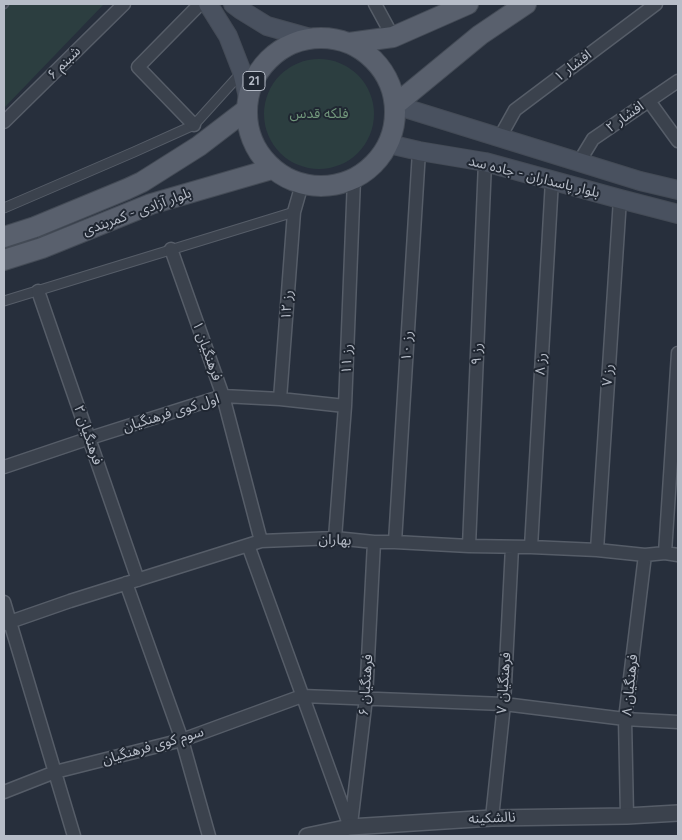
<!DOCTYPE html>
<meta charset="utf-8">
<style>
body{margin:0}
#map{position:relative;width:682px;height:840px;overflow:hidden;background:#272f3c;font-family:Quicksand,sans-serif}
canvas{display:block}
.frame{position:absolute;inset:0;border:5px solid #b7bdc8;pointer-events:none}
</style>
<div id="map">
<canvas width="682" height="840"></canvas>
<div class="frame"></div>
</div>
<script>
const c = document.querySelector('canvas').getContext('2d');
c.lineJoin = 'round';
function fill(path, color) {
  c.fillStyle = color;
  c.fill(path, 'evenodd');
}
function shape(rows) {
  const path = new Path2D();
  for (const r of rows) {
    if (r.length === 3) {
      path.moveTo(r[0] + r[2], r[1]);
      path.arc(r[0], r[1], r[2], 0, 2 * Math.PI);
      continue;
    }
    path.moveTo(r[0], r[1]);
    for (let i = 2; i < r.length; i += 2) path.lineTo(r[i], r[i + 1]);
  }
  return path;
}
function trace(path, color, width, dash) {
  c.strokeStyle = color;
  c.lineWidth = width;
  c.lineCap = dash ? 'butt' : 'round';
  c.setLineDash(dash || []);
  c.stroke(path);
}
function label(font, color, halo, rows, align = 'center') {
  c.font = font + ' Quicksand,"Noto Sans Arabic",sans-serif';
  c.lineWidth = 4;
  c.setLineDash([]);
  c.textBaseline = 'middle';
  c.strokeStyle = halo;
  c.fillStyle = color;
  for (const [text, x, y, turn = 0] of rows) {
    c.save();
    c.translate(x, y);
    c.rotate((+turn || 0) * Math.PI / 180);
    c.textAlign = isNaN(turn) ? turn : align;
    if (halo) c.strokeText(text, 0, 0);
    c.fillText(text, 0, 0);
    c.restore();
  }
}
fill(shape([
 [4,4,104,4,4,108],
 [319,114,55]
]), '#2c3e40');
const service = shape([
 [4,5,5,4]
]);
const pedestrian = shape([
 [4,208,134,152,194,125,242,72],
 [4,301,294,212]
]);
const minor = shape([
 [375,4,393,37],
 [649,101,678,141],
 [4,122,124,4],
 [194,125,138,67,200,4],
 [500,137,515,110,656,4],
 [579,162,593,139,678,81],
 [171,249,223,396,261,541],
 [38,291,138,580],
 [280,399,294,212,302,184],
 [4,467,90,438,223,396,280,399,345,406],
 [335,538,345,406,354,179],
 [395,542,419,151],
 [248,545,350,827],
 [469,546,485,162],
 [531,547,552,180],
 [597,550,620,199],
 [665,553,678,353],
 [126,583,182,740,209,836],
 [4,602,74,836],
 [4,624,70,601,261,541,335,538,374,542,395,542,469,546,531,547,597,550,645,555,665,553,678,555],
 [4,792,55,772,182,740,302,696,504,704,625,719,678,722],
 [627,816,625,719,645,555],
 [492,818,504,704,512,547],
 [351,824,366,698,374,542]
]);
const tertiary = shape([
 [307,836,350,827,492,818,627,816,678,813]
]);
const secondary = shape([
 [208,4,228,36,242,72,248,97],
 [233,4,241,10,267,26,310,38],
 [395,105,640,181,678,190],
 [389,144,419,151,485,162,620,199,678,214]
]);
const primary = shape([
 [321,112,74],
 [349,43,393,37,468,4],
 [395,105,480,35,526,4],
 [4,237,35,227,127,189,142,182,199,146,246,110],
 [4,260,42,248,151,204,272,169]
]);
trace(service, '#565d68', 9);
trace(pedestrian, '#565d68', 11);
trace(minor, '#565d68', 15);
trace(tertiary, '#565d68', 18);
trace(secondary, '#444b56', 20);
trace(primary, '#444b56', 22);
trace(service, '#3b424d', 6);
trace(pedestrian, '#3b424d', 9);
trace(minor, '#3b424d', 12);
trace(tertiary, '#3b424d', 15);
trace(secondary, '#49515f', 18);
trace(primary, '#59606d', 20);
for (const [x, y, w] of [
 [254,81,22]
]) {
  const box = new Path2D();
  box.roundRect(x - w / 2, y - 9.5, w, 19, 4);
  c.fillStyle = '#202732';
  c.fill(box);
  trace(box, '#b7bdc8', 1);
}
label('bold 12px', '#b7bdc8', null, [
 ["21",254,81]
]);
label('14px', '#b7bdc8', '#202732', [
 ["شبنم ۶",64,63,-45],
 ["افشار ۱",573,66,-37],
 ["افشار ۲",625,117,-35],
 ["بلوار پاسداران - جاده سد",534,177,14],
 ["بلوار آزادی - کمربندی",137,212,-20],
 ["رز ۱۲",287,305,-86],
 ["رز ۱۰",407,346,-87],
 ["فرهنگیان ۱",207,351,70],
 ["رز ۹",477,354,-88],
 ["رز ۱۱",347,359,-88],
 ["رز ۸",541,364,-87],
 ["رز ۷",608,375,-86],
 ["اول کوی فرهنگیان",171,413,-17],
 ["فرهنگیان ۲",88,435,71],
 ["بهاران",335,540,2],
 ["فرهنگیان ۷",504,683,-86],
 ["فرهنگیان ۶",366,685,-86],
 ["فرهنگیان ۸",630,685,-84],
 ["سوم کوی فرهنگیان",153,746,-16],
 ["نالشکینه",492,818,-2]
]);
label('14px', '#71967b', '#202732', [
 ["فلکه قدس",319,114]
]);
</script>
